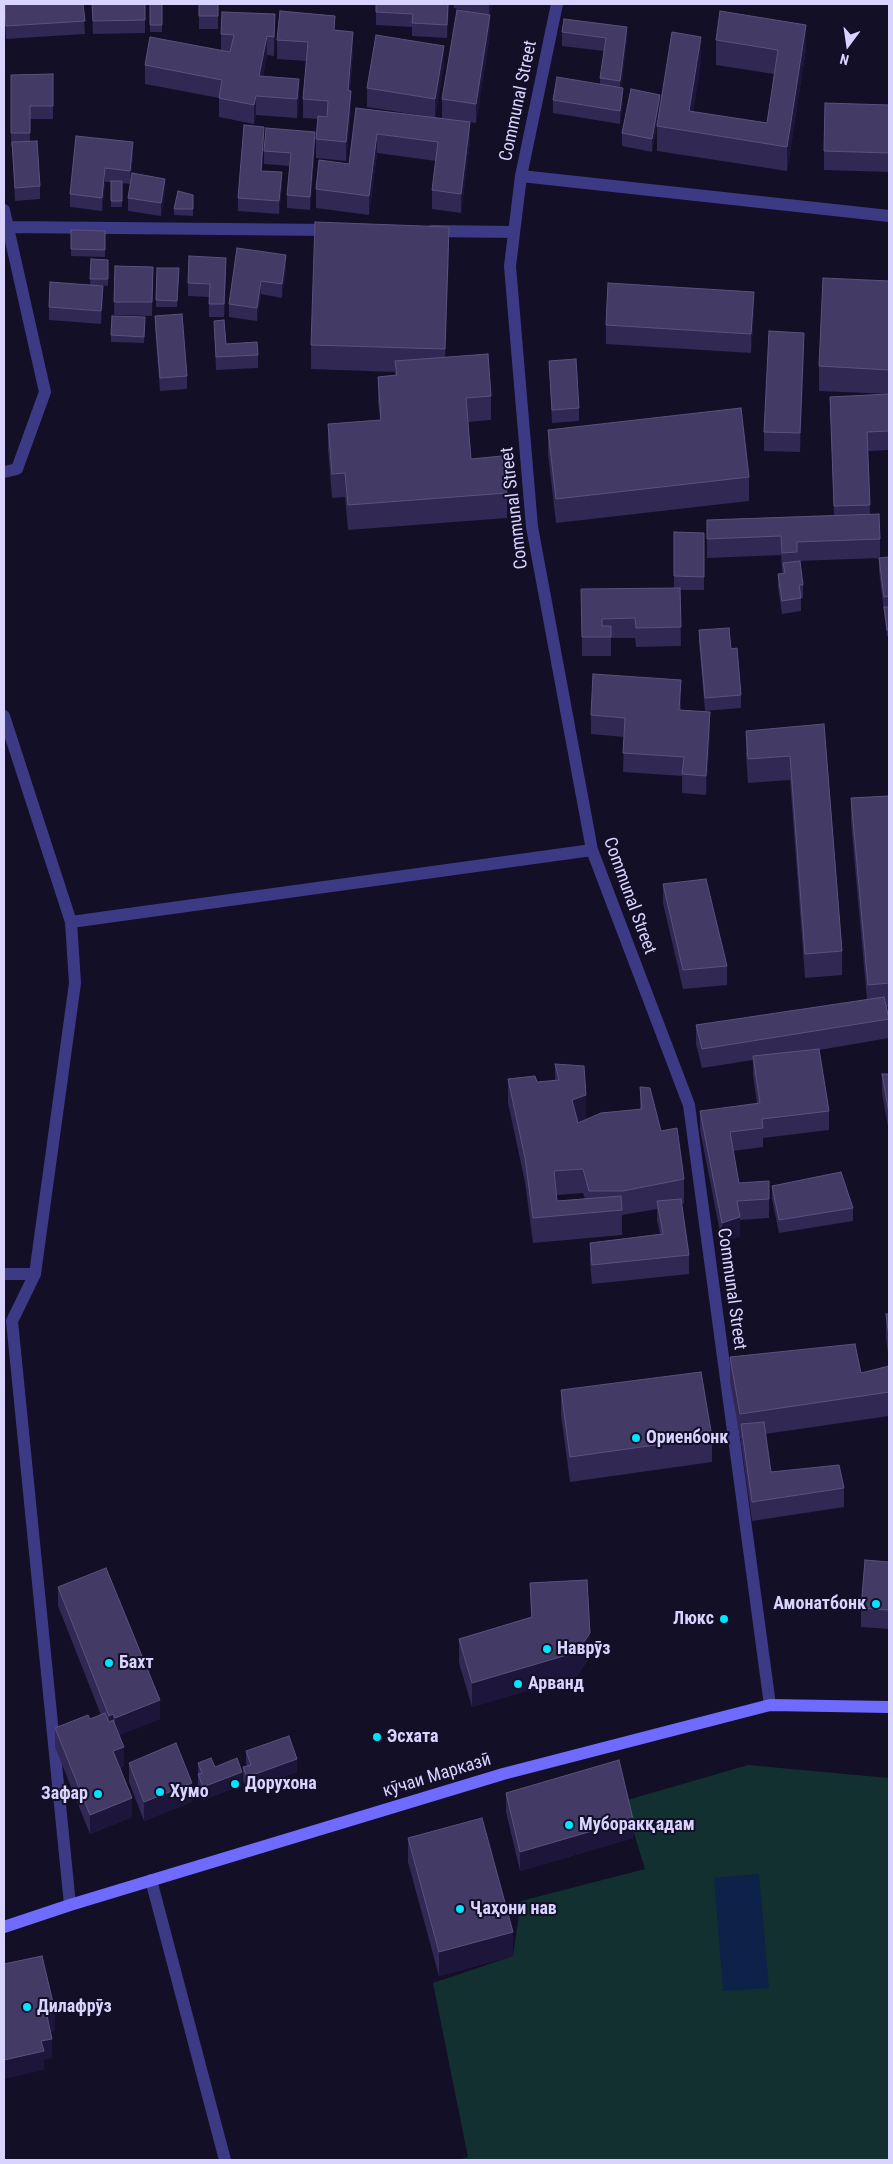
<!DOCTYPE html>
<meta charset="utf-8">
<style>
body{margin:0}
#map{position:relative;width:893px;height:2164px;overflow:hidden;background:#130f26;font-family:"Roboto Condensed",sans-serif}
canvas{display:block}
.frame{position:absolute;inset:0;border:5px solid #d9d4ff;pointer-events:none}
.north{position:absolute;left:823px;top:20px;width:50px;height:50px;-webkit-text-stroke:4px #130f26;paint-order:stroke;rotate:194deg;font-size:14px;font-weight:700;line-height:20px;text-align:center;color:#d9d4ff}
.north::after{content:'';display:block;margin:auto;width:18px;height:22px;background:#d9d4ff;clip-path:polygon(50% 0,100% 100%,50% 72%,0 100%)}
</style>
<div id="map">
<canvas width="893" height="2164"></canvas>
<div class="frame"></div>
<div class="north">N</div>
</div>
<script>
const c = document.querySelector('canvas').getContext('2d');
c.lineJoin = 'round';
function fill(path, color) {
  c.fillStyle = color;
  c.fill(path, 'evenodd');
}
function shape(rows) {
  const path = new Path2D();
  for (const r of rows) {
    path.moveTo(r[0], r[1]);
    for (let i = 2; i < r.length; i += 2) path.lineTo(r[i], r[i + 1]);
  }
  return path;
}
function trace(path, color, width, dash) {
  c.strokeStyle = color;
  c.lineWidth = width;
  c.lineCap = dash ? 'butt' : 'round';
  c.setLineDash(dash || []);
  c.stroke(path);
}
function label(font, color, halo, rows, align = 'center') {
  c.font = font + ' "Roboto Condensed",sans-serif';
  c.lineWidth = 4;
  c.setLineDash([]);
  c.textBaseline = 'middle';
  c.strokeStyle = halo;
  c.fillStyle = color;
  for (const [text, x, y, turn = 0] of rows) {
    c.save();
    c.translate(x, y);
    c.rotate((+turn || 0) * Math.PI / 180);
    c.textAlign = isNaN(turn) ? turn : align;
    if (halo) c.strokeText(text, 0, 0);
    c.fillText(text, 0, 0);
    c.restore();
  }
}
fill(shape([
 [748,1765,889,1778,889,2160,458,2160,468,2157,433,1983,513,1956,521,1901,645,1869,624,1801]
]), '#12302f');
fill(shape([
 [759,1874,769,1988,723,1991,714,1878]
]), '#0c2248');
trace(shape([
 [557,4,521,176,510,266,532,527,592,850,689,1105,770,1705],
 [521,176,889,216],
 [4,210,45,392,17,469,4,472],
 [7,227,332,230],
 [432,231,514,232],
 [4,716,71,922,75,983,35,1274,12,1321,70,1905],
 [71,922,592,850],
 [4,1274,35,1274],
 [151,1880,225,2160]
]), '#3d3a85', 12);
trace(shape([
 [4,1927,70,1905,503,1774,770,1705,889,1707]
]), '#6f6bff', 12);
fill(shape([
 [4,4,83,4,85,34,6,39],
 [92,4,145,4,145,33,93,34],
 [150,4,162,4,162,32,150,32],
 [199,4,218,4,218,29,199,29],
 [449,4,447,38,412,36,412,27,376,25,376,12],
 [454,4,492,4,489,15,490,34,476,123,470,122,470,141,461,213,432,209,432,190,436,161,377,153,369,215,316,208,316,189,349,164,356,108,418,115,367,107,367,88,444,65,435,117,456,120,442,118,442,99,475,13,454,8],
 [860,4,889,4,889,5],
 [335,30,353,51,350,91,351,110,346,161,316,158,316,139,318,119,303,118,303,99,306,61,277,59,277,40],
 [562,32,627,40,621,88,623,101,620,124,553,113,553,100,600,85,600,78,604,51,562,46],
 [275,33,274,56,267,55,263,76,299,98,297,118,256,115,254,124,219,117,219,98,145,84,145,65,221,50,221,34],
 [716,40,806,49,787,171,657,151,657,126,659,113,652,152,622,146,622,133,660,106,701,61,693,112,767,123,774,74,716,65],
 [53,74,53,119,30,119,30,141,40,186,40,199,15,201,12,146,11,146,11,75],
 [889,105,889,172,824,170,824,151],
 [76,136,133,155,130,184,122,183,122,207,111,207,111,182,105,182,102,211,70,207,70,194],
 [264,140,262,171,282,185,279,214,238,211,238,198],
 [315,145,310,210,287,208,287,195,290,166,264,164,264,151],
 [165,192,161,216,128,211,128,198],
 [193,195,193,216,174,215,174,209],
 [71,230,105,231,105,257,71,256],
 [237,248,286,268,282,298,261,294,257,321,229,317,229,304],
 [449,251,445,357,491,396,491,420,468,422,471,459,507,493,507,518,348,530,345,497,332,498,328,449,328,424,380,420,378,401,378,377,395,376,395,372,311,369,311,345],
 [91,259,108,260,108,286,98,285,103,299,101,324,49,320,49,307,90,285],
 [115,266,153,267,152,316,114,315],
 [179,268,177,307,156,307,156,300],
 [226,271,224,317,209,317,209,297,188,296,188,283],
 [889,281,889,394,819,391,819,366],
 [754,311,751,353,606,344,606,325],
 [155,316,187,376,187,389,160,391,155,329],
 [214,321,226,344,258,355,258,368,216,370],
 [145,324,144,343,111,342,111,335],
 [804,352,800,452,764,451,764,432],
 [549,361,579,408,579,421,552,423],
 [889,394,889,450,868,451,870,514,880,539,880,558,797,561,803,585,803,598,801,598,801,611,782,614,778,587,778,574,783,573,783,572,782,572,781,555,707,558,707,520,834,515,830,397],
 [548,430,749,477,749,501,556,523,548,454],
 [674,532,704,533,704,590,680,590,681,646,636,647,635,638,611,638,611,656,582,656,581,589,674,588],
 [889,557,889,636,887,636,879,571,879,558],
 [699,630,731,649,741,695,741,708,705,711,699,643],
 [681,699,681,710,710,731,706,795,682,793,682,776,623,772,624,737,591,734,591,715],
 [824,724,842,951,842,975,805,978,790,780,748,783,746,755,746,731],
 [889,796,889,1007,887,1007,889,1019,889,1038,819,1050,829,1111,829,1130,763,1138,763,1147,733,1151,739,1183,769,1199,769,1218,740,1220,740,1236,722,1242,700,1130,700,1111,757,1104,753,1075,753,1060,702,1068,696,1044,696,1025,867,1000,851,822,851,798],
 [663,884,727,966,727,985,683,989,663,903],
 [555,1064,586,1119,640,1109,640,1087,661,1131,684,1179,684,1203,682,1204,689,1255,689,1274,592,1284,590,1262,590,1243,660,1234,657,1220,657,1209,622,1215,622,1235,533,1243,525,1182,508,1103,508,1079,537,1082,555,1081],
 [583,1193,585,1199,557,1201,557,1195],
 [882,1074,889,1074,889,1132,882,1093],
 [772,1186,853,1208,853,1221,779,1233,772,1199],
 [886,1314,889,1314,889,1362,886,1338],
 [730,1357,861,1373,889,1366,889,1416,765,1434,771,1472,844,1488,844,1507,752,1521,741,1443,741,1438,740,1438,730,1381],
 [561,1390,712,1437,712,1462,570,1482,561,1415],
 [889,1562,889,1629,861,1627,861,1608],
 [530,1583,590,1657,577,1676,472,1707,459,1663,459,1639,531,1617],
 [58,1587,160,1719,119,1735,124,1766,120,1768,132,1817,90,1834,55,1747,55,1728,90,1719,101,1715,58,1606],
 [246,1751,297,1772,247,1790,243,1780,243,1767,247,1766,246,1764],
 [129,1763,192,1802,144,1821,129,1782],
 [198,1763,215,1767,242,1785,203,1800,198,1787],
 [506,1793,633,1838,520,1871,506,1812],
 [408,1838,513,1956,439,1976,408,1862]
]), '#312854');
fill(shape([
 [448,4,449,9,447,38,447,25],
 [489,4,492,4,489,16],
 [275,14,275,33,274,56,274,37],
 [490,15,490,34,476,123,476,104],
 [806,25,806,49,787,171,787,147],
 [627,27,627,40,620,94,620,81],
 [353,32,353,51,348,109,348,90],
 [267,36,267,55,259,95,259,76],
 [701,37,701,61,690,131,689,111],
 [444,46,444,65,435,118,435,99],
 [299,79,299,98,297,118,297,99],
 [623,88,623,101,620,124,620,111],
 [351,91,351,110,346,161,346,142],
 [660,95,660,108,652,152,652,139],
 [256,96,256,115,254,124,254,105],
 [470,122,470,141,461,213,461,194],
 [264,127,264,140,261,184,261,171],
 [315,132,315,145,310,210,310,197],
 [377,134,377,153,369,215,369,196],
 [133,142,133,155,130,184,130,171],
 [105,168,105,182,102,211,102,198],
 [282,172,282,185,279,214,279,201],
 [165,179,165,192,161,216,161,203],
 [449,227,449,251,445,374,445,349],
 [286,255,286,268,282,298,282,284],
 [261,281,261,294,257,321,257,308],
 [103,286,103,299,101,324,101,311],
 [754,292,754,311,751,353,751,334],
 [804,333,804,352,800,452,800,433],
 [681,680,681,699,679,729,679,710],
 [710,712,710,731,706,795,706,776],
 [586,1095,586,1120,572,1124,572,1100],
 [740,1217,740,1236,722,1242,722,1223],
 [590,1633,590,1657,577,1676,472,1707,472,1683],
 [160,1700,160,1719,115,1737,115,1718],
 [113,1714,113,1733,109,1735,109,1716],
 [124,1747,124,1766,113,1770,113,1751],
 [297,1759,297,1772,247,1790,247,1777],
 [242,1772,242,1785,203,1800,203,1787],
 [192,1783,192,1802,144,1821,144,1802],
 [132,1798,132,1817,90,1834,90,1815],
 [633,1819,633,1838,520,1871,520,1852],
 [513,1932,513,1956,439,1976,439,1952],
 [55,2011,55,2030,47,2035,47,2016],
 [52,2039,52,2058,44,2060,44,2070,4,2079,4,2060,41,2041]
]), '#1d163a');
const building = shape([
 [5,4,83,4,85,21,6,26,5,4],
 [92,4,145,4,145,20,93,21,92,4],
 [150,4,162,4,162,25,150,25,150,4],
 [199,4,218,4,218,16,199,16,199,4],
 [376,4,448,4,447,25,412,23,413,14,376,12,376,4],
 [457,10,490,15,476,104,442,99,457,10],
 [280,11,335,16,334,30,353,32,348,90,351,91,346,142,316,139,318,116,327,117,328,101,303,99,308,42,277,40,280,11],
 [720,11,806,25,787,147,657,126,672,32,701,37,689,111,767,123,778,50,716,40,720,11],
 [222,12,275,14,274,37,267,36,259,76,299,79,297,99,256,96,254,105,219,98,222,80,145,65,150,37,230,52,234,35,221,34,222,12],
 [564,19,627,27,620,81,600,78,606,38,562,32,564,19],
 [376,35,444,46,435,99,367,88,376,35],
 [53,74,53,106,30,106,30,133,11,133,11,75,53,74],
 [557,77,623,88,620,111,553,100,557,77],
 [631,89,660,95,652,139,622,133,631,89],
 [825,103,889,105,889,153,824,151,825,103],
 [356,108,470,122,461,194,432,190,438,142,377,134,369,196,316,189,319,160,349,164,356,108],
 [244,125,264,127,261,171,282,172,279,201,238,198,244,125],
 [266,128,315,132,310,197,287,195,291,153,264,151,266,128],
 [76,136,133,142,130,171,105,168,102,198,70,194,76,136],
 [37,141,40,186,15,188,12,142,37,141],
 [132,173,165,179,161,203,128,198,132,173],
 [111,181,122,181,122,201,111,201,111,181],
 [178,191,193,195,193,209,174,209,178,191],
 [315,222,449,227,445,349,311,345,315,222],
 [71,230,105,231,105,250,71,249,71,230],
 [237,248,286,255,282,284,261,281,257,308,229,304,237,248],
 [189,256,226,258,224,304,209,304,210,284,188,283,189,256],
 [91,259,108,260,108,279,90,279,91,259],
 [115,266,153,267,152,302,114,302,115,266],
 [157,268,179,268,177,301,156,300,157,268],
 [823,278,889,281,889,370,819,366,823,278],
 [50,282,103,286,101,311,49,307,50,282],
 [608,283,754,292,751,334,606,325,608,283],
 [182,314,187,376,160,378,155,316,182,314],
 [112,316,145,317,144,337,111,335,112,316],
 [224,320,226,344,257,342,258,355,216,357,214,321,224,320],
 [769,331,804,333,800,433,764,432,769,331],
 [488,354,491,396,466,398,471,459,502,456,507,493,348,505,345,473,332,474,328,424,381,420,378,377,397,375,395,361,488,354],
 [576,359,579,408,552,410,549,361,576,359],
 [889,394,889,431,867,432,870,505,834,506,830,397,889,394],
 [741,408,749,477,556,499,548,430,741,408],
 [879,514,880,539,797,542,797,552,782,553,781,536,707,539,707,520,879,514],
 [674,532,704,533,704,577,674,576,674,532],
 [889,557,889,596,884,597,879,558,889,557],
 [800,561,803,585,799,585,801,598,782,601,778,574,785,573,783,563,800,561],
 [680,588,681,627,636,628,635,618,602,619,602,626,611,626,611,637,582,637,581,589,680,588],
 [884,607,889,607,889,630,887,630,884,607],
 [729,628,731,649,737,648,741,695,705,698,699,630,729,628],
 [593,674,681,680,679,710,710,712,706,776,682,774,684,757,623,753,625,718,591,715,593,674],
 [824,724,842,951,805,954,790,756,748,759,746,731,824,724],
 [889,796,889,983,868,985,851,798,889,796],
 [706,879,727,966,683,970,663,884,706,879],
 [884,997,889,1019,702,1049,696,1025,884,997],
 [819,1049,829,1111,762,1119,763,1128,730,1132,739,1183,769,1181,769,1199,737,1201,740,1217,722,1223,700,1111,760,1103,753,1056,819,1049],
 [555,1064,584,1066,586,1095,572,1100,578,1123,601,1113,642,1109,640,1087,650,1088,661,1131,677,1128,684,1179,623,1191,589,1191,583,1169,554,1171,557,1201,621,1196,622,1210,533,1218,525,1158,508,1079,535,1076,537,1082,559,1080,555,1064],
 [882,1074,889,1074,889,1113,882,1074],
 [841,1172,853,1208,779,1220,772,1186,841,1172],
 [681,1199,689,1255,592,1265,590,1243,663,1234,657,1201,681,1199],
 [886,1314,889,1314,889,1337,886,1314],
 [855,1344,861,1373,889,1366,889,1392,740,1414,730,1357,855,1344],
 [701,1372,712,1437,570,1457,561,1390,701,1372],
 [764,1422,771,1472,839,1465,844,1488,752,1502,741,1424,764,1422],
 [865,1560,889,1562,889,1610,861,1608,865,1560],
 [106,1568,160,1700,115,1718,113,1714,109,1716,58,1587,106,1568],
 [587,1580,590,1633,577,1652,472,1683,459,1639,532,1617,530,1583,587,1580],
 [105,1713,109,1722,113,1720,124,1747,113,1751,132,1798,90,1815,55,1728,88,1715,90,1719,105,1713],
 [289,1736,297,1759,247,1777,243,1767,251,1765,246,1751,289,1736],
 [176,1743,192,1783,144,1802,129,1763,176,1743],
 [211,1758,215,1767,237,1758,242,1772,203,1787,198,1774,202,1773,198,1763,211,1758],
 [619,1760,633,1819,520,1852,506,1793,619,1760],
 [482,1818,513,1932,439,1952,408,1838,482,1818],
 [42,1956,55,2011,47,2016,52,2039,41,2041,44,2051,4,2060,4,1964,42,1956]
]);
fill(building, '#433a66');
trace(building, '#5a527e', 1);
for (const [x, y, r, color] of [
 [636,1438,5,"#00e5ff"],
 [876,1604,5,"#00e5ff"],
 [724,1619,5,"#00e5ff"],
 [547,1649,5,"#00e5ff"],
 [109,1663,5,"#00e5ff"],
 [518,1684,5,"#00e5ff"],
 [377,1737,5,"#00e5ff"],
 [235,1784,5,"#00e5ff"],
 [160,1792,5,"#00e5ff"],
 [98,1794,5,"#00e5ff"],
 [569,1825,5,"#00e5ff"],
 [460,1909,5,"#00e5ff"],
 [27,2007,5,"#00e5ff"]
]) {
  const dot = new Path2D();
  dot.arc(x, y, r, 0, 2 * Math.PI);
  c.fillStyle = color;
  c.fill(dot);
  trace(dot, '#130f26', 2);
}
label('18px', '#d9d4ff', '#130f26', [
 ["Communal Street",519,101,-78],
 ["Communal Street",515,508,-97],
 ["Communal Street",629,896,70],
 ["Communal Street",731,1289,82],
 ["кӯчаи Марказӣ",437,1776,-17]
]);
label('bold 18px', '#d9d4ff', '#130f26', [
 ["Ориенбонк",646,1438],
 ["Амонатбонк",866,1604,"right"],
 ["Люкс",714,1619,"right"],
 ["Наврӯз",557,1649],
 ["Бахт",119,1663],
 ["Арванд",528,1684],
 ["Эсхата",387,1737],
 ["Дорухона",245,1784],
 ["Хумо",170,1792],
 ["Зафар",88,1794,"right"],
 ["Муборакқадам",579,1825],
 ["Ҷаҳони нав",470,1909],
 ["Дилафрӯз",37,2007]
], 'left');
</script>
